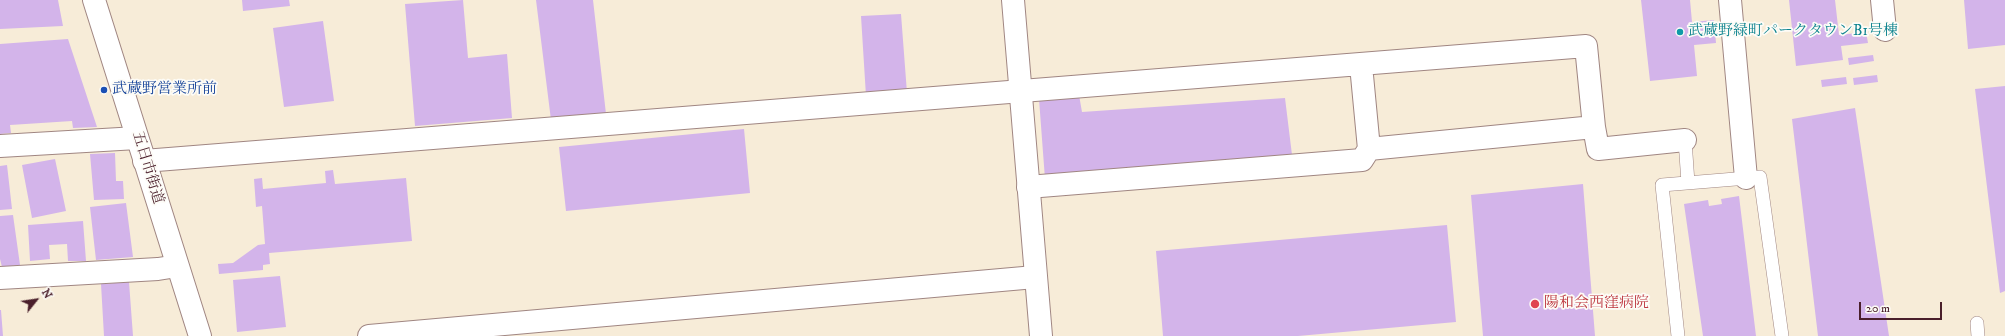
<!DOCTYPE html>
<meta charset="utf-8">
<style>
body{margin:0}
#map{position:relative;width:2005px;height:336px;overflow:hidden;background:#f7ecd8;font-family:"IM FELL DW Pica",serif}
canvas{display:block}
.north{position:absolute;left:16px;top:280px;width:40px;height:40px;-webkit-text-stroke:3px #fdfcf7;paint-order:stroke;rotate:60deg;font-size:11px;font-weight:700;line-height:16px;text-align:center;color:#4a1f2b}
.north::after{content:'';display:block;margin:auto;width:14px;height:18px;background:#4a1f2b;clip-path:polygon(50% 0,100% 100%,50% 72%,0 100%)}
.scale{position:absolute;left:1859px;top:302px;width:83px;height:18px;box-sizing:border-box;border:2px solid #4a1f2b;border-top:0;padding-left:5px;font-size:12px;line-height:14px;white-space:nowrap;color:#4a1f2b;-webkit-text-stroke:3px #fdfcf7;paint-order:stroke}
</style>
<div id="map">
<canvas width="2005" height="336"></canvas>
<div class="north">N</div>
<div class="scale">20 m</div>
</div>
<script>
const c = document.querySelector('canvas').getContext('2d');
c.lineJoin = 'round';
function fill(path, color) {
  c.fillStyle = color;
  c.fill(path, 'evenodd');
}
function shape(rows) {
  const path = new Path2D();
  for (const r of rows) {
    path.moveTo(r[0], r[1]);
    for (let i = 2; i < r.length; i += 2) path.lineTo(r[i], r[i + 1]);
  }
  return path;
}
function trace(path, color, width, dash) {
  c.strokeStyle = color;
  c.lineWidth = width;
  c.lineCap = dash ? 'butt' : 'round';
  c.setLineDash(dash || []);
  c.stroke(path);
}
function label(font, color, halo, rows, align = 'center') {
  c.font = font + ' "IM FELL DW Pica","Noto Serif JP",serif';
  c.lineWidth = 3.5;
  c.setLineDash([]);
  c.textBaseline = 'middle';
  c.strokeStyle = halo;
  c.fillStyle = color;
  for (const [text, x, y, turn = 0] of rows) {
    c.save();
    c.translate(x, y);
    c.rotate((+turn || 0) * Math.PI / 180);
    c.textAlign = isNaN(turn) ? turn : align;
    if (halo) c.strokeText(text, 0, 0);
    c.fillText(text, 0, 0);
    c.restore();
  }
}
fill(shape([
 [0,0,58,0,63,26,0,29],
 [242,0,289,0,290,6,243,11],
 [463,0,468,58,507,54,512,118,415,126,405,4],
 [536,0,593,0,606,114,551,120],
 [1641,0,1690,0,1692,22,1714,20,1716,43,1694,45,1697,76,1650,81],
 [1789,0,1835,0,1839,35,1866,32,1868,43,1841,46,1843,60,1796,66],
 [1964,0,2005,0,2005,45,1968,49],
 [901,14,907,93,866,96,861,16],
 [323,21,334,101,284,107,273,28],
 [68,39,97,127,73,128,72,121,10,125,11,133,0,134,0,44],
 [1873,55,1874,61,1849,65,1848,58],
 [1877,75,1878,82,1854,85,1853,78],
 [1846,77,1847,84,1822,87,1821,80],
 [2005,86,2005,291,2000,293,1975,89],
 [1079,95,1082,112,1285,98,1292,155,1045,179,1039,99],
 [1855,108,1889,336,1818,336,1792,119],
 [744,129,750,193,566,211,559,147],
 [115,153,116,181,123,181,124,199,94,200,90,154],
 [55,159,66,211,32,218,22,165],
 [7,165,12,209,0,210,0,166],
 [333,170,335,184,406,178,412,241,269,253,270,264,263,265,263,270,219,274,218,264,233,263,258,245,265,244,262,206,256,207,254,179,262,178,263,189,326,183,325,171],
 [1583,184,1595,336,1483,336,1471,195],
 [1739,196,1756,336,1703,336,1684,204,1708,200,1709,206,1722,204,1721,199],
 [126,203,133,257,96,260,90,207],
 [13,215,20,265,2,267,0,259,0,216],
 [83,221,86,261,68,261,67,244,49,245,50,259,30,261,28,225],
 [1447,225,1456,322,1298,336,1163,336,1156,251],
 [280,276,286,327,237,332,233,280],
 [129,282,133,336,104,336,101,284],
 [0,310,1,310,3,336,0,336]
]), '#d3b4ea');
const lane = shape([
 [1685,140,1688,183],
 [1977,323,1978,336],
 [1678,336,1662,185,1760,177,1782,336]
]);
const street = shape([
 [1730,0,1746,178],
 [1882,0,1885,30],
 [0,146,137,138],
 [1369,149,1594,127],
 [144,161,1586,46,1594,127,1598,149,1685,140],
 [1028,187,1362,160,1369,149,1361,65],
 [0,278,158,269,177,266],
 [369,336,1035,277]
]);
const secondary = shape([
 [1013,0,1041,336]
]);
const primary = shape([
 [94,0,200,336]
]);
trace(lane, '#a08682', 14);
trace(street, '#a08682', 24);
trace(secondary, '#a08682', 24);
trace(primary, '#a08682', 24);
trace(lane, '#fff', 13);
trace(street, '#fff', 22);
trace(secondary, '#fff', 22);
trace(primary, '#fff', 22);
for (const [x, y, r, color] of [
 [1680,32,4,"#0f9aa8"],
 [104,90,4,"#1a4fb4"],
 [1535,304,5,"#e0444e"]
]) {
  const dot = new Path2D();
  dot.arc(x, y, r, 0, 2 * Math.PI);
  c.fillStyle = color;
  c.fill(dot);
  trace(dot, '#fdfcf7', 1.5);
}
label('15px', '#0d838f', '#fdfcf7', [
 ["武蔵野緑町パークタウンB1号棟",1688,32]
], 'left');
label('15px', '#164399', '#fdfcf7', [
 ["武蔵野営業所前",112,90]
], 'left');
label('15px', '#4a1f2b', '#fdfcf7', [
 ["五日市街道",147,168,73]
]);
label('15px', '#be3a42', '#fdfcf7', [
 ["陽和会西窪病院",1544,304]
], 'left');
</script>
